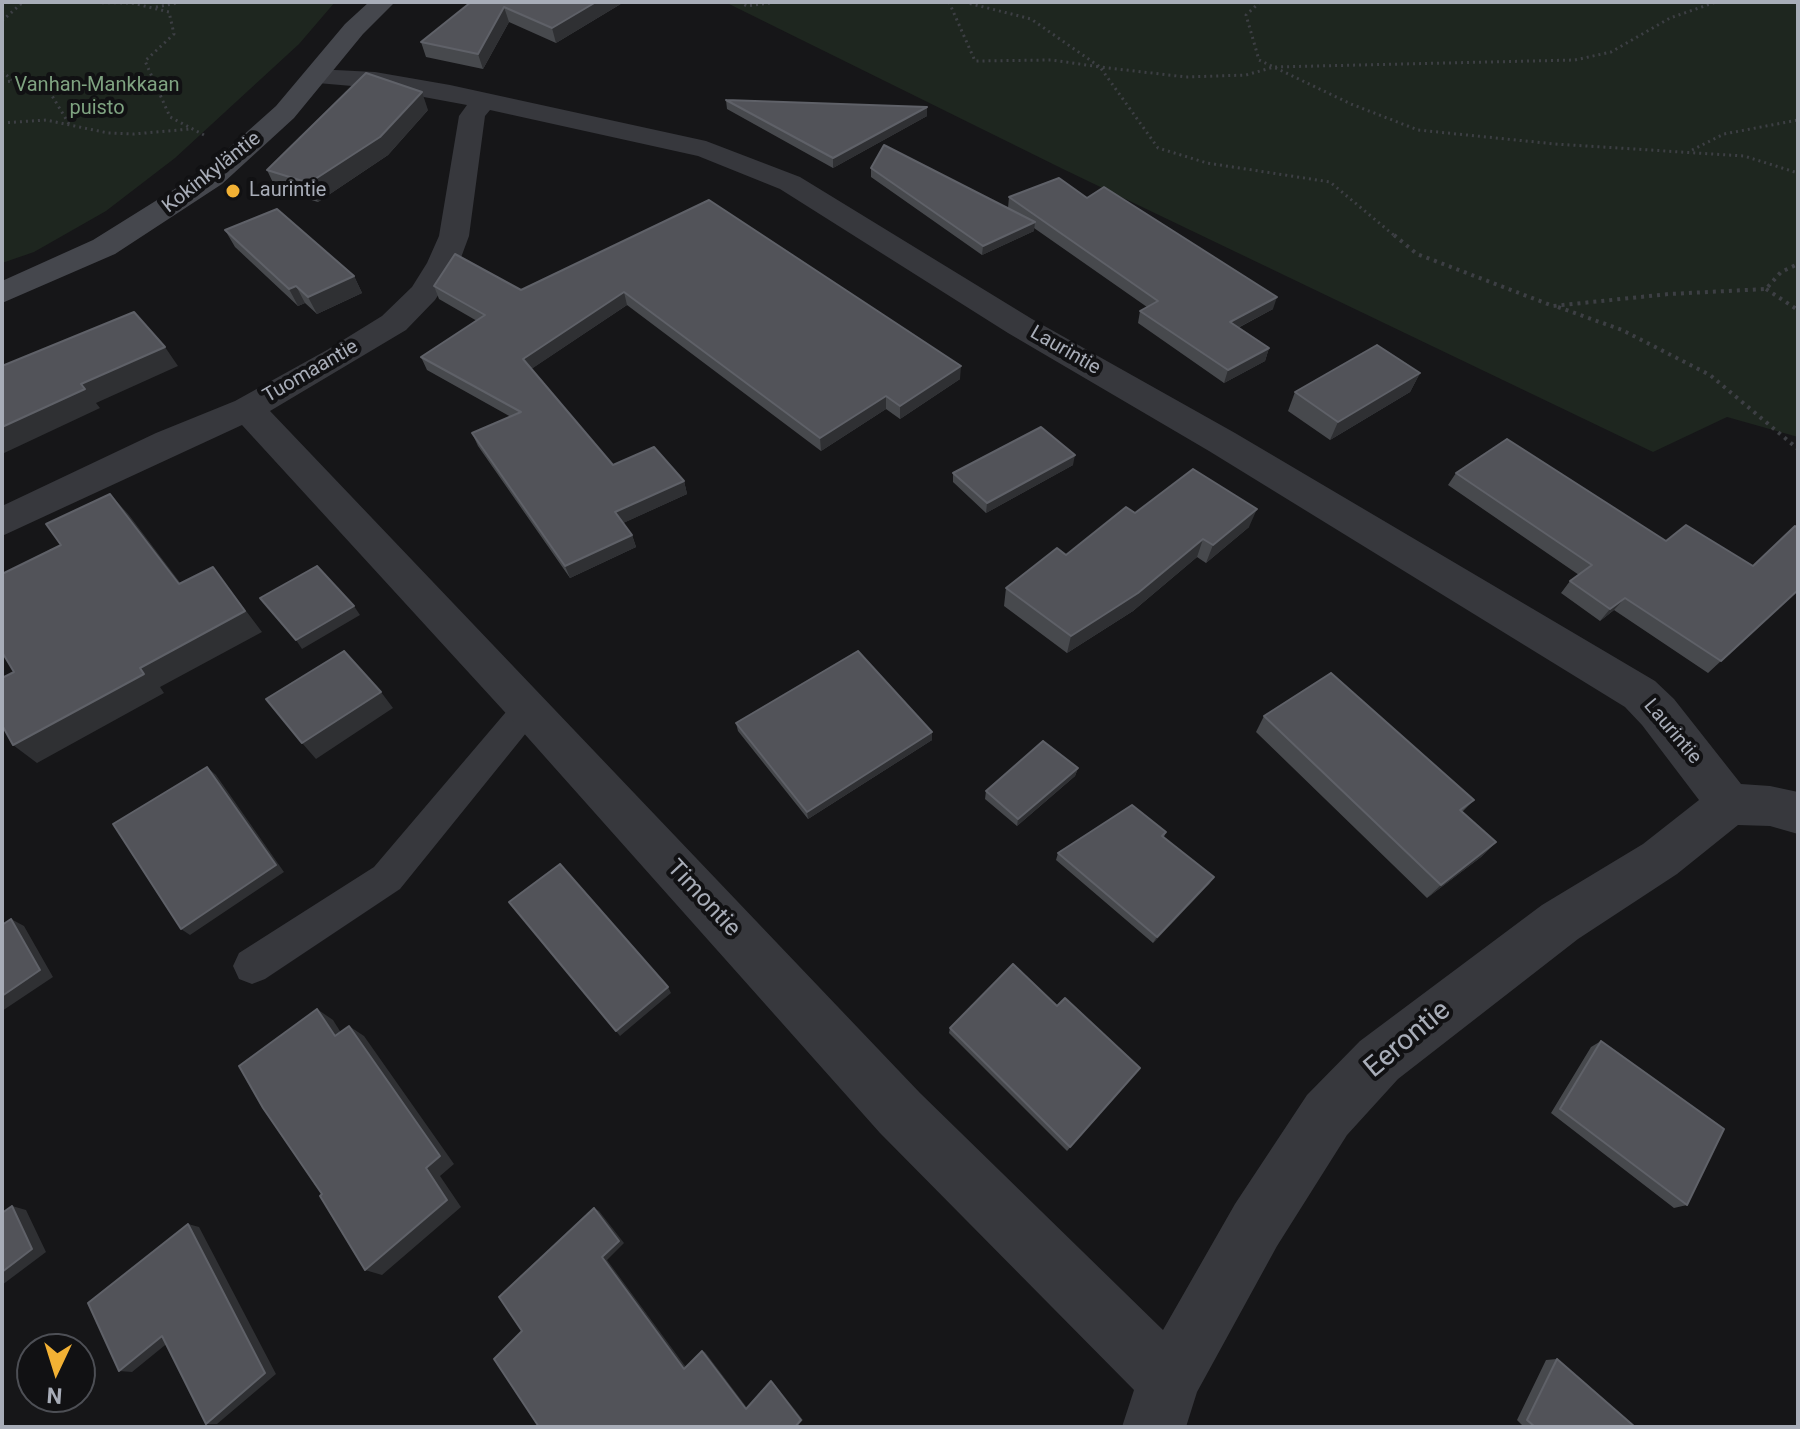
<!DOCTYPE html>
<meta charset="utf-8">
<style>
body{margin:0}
#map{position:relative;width:1800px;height:1429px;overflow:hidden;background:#161618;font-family:Roboto,sans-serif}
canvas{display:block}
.frame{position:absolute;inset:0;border:4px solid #a8adb8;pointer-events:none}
.north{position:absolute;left:16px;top:1333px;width:80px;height:80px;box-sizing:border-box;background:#111113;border:2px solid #4d4f55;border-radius:50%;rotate:184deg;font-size:22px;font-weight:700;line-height:32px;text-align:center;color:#a8adb8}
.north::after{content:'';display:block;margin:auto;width:28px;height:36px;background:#f2b134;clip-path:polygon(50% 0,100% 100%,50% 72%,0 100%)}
</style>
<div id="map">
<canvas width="1800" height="1429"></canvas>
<div class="frame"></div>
<div class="north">N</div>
</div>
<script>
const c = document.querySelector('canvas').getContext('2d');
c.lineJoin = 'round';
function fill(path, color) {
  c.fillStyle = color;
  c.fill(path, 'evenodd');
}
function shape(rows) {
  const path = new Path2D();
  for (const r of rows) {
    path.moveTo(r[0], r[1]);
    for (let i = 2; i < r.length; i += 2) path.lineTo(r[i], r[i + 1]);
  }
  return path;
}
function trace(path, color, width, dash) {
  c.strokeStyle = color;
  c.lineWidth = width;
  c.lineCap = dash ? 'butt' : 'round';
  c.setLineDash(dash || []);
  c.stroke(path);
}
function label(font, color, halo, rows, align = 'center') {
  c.font = font + ' Roboto,sans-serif';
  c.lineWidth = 8;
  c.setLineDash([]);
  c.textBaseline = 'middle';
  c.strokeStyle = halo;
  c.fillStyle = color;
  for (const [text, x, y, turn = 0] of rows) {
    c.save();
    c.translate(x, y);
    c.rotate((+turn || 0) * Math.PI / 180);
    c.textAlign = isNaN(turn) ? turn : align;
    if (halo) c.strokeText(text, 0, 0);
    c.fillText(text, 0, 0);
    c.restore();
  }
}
fill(shape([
 [2,2,335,2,299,44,175,158,106,211,34,252,2,263],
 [725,2,1798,2,1798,437,1727,417,1653,452,1065,170]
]), '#1e261f');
trace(shape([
 [48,2,132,3,169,12,174,34,145,61,170,117,204,135],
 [739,2,747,6,778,2],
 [949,2,975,61,1052,60,1100,67,1158,148,1207,163,1330,182,1396,237],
 [964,2,1031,19,1100,67,1186,77,1246,75,1274,67,1575,60,1611,52,1670,18,1716,2],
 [1260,2,1246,15,1259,60,1351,104,1418,130,1555,144,1744,156,1798,173],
 [156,7,183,2],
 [2,21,23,2],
 [2,71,12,80],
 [2,82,12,81,51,94,69,124],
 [2,123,46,120,108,133,134,134,190,129],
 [1692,150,1724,134,1798,120]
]), '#3d3f44', 3, [2, 4]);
trace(shape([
 [1394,235,1417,254,1553,306,1669,294,1766,289,1781,272,1798,264],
 [1766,289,1798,310],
 [1558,307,1622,330,1710,375,1798,449]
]), '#3d3f44', 4, [3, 5]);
fill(shape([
 [528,695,539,699,544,708,539,717,400,889,265,979,252,984,239,979,233,966,239,953,374,867,517,699,528,695]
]), '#37383d');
fill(shape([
 [315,69,375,72,450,85,706,141,800,177,1032,319,1235,433,1655,681,1674,699,1741,784,1770,786,1798,792,1798,834,1770,826,1738,825,1677,874,1578,939,1398,1079,1347,1135,1277,1246,1197,1392,1186,1427,1122,1427,1134,1390,880,1133,513,721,242,425,2,536,2,506,156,433,235,401,327,350,382,316,412,287,427,263,439,236,459,116,467,105,375,88,306,82,302,77,306,72,315,69],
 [490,110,698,156,780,189,1008,333,1209,451,1625,707,1642,725,1699,800,1643,844,1542,905,1360,1041,1307,1095,1235,1204,1163,1330,920,1093,270,411,406,330,435,300,459,263,469,236,485,116,490,110]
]), '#37383d');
fill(shape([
 [369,2,395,2,363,34,294,118,222,184,115,254,2,303,2,281,93,240,202,172,276,106,345,24,369,2]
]), '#45474d');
fill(shape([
 [471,2,624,2,556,43,509,22,483,69,426,57,421,42],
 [726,100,927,107,927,116,833,168,727,109],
 [428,110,388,155,318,202,276,189,267,170],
 [871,168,1008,208,1009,197,1087,198,1273,309,1238,328,1269,348,1265,361,1224,383,1138,323,1140,311,1147,307,1034,228,1034,231,982,255,871,177],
 [709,200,960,379,900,419,886,409,821,451,627,305,531,369,613,465,684,481,687,494,623,523,632,535,636,547,570,578,478,446,472,433,511,417,427,370,421,357,477,321,439,299,434,286,521,290],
 [225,230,354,276,362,293,317,314,305,303,298,306,235,247],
 [1420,373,1410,392,1330,440,1288,411,1295,392],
 [1073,465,986,513,953,482,953,473],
 [1456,473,1666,541,1753,566,1798,590,1708,673,1614,610,1600,621,1561,593,1570,581,1579,575,1448,485],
 [1135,513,1249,527,1206,563,1197,557,1133,611,1067,653,1004,606,1006,588,1066,555],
 [1264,716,1474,800,1462,812,1496,842,1481,857,1427,898,1256,732],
 [736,723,932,740,808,819,738,731],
 [1078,768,1075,776,1017,826,985,799,986,791],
 [1166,832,1164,837,1214,877,1209,884,1153,943,1056,860,1058,853],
 [1057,1006,1140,1068,1067,1151,949,1033,950,1028],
 [1601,1041,1687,1205,1674,1208,1551,1113,1591,1047],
 [1557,1359,1635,1427,1524,1427,1517,1420,1546,1360]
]), '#47494d');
fill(shape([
 [596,2,624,2,556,43,552,28],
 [504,7,509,22,483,69,478,54],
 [422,92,428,110,388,155,318,202,309,183],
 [927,107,927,116,833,168,833,158],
 [1035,222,1034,231,982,255,983,246],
 [354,276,362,293,317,314,308,297],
 [296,286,305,303,298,306,289,289],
 [624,292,627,305,527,372,523,359],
 [1277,297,1273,309,1226,334,1230,322],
 [165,347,178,366,96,403,100,408,2,454,2,427,81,384],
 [1269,348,1265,361,1224,383,1228,370],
 [961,366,960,379,900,419,900,406],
 [1420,373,1410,392,1330,440,1338,422],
 [886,396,886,409,821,451,820,438],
 [1075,455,1073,465,986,513,987,503],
 [684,481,687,494,619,525,615,512],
 [110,494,129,515,197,605,179,584],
 [1257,509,1249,527,1206,563,1213,545],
 [632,535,636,547,570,578,565,566],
 [1203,539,1197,557,1133,611,1067,653,1071,636],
 [213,567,262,632,160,687,164,693,37,763,13,745,140,668],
 [1625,598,1614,610,1600,621,1610,609],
 [354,606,360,615,302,649,296,640],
 [381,692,393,708,316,759,302,743],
 [932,732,932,740,808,819,807,812],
 [207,767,216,775,284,872,190,935,181,929],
 [1078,768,1075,776,1017,826,1018,819],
 [1496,842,1481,857,1427,898,1441,885],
 [1214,877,1209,884,1153,943,1157,937],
 [11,919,24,926,53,977,2,1011,2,996],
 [668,987,671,993,620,1036,616,1031],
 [317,1009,333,1020,350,1047,335,1036],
 [349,1026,364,1036,454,1164,440,1176,461,1207,382,1275,365,1270,426,1168],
 [12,1206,26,1210,46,1252,2,1285,2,1272],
 [594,1208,599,1211,624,1243,607,1260,688,1370,684,1369,602,1257],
 [188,1224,199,1227,276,1374,217,1424,206,1424],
 [162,1336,175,1337,132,1372,119,1371],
 [702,1351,705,1352,748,1409,746,1409],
 [771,1381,773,1382,803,1420,796,1427,795,1427]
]), '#2f3033');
const building = shape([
 [471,2,596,2,552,28,504,7,478,54,421,42,471,2],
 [366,73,422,92,380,137,309,183,267,170,366,73],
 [726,100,927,107,833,158,726,100],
 [884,145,1035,222,983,246,871,168,884,145],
 [1059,178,1087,198,1104,187,1277,297,1230,322,1269,348,1228,370,1140,311,1158,301,1009,197,1059,178],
 [709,200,961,366,900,406,886,396,820,438,624,292,523,359,613,465,654,447,684,481,615,512,632,535,565,566,472,433,521,412,421,357,485,315,434,286,455,254,521,290,709,200],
 [277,209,354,276,308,297,296,286,289,289,225,230,277,209],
 [134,312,165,347,81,384,85,389,2,427,2,366,134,312],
 [1377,345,1420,373,1338,422,1295,392,1377,345],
 [1041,427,1075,455,987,503,953,473,1041,427],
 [1507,439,1666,541,1686,525,1753,566,1795,526,1798,528,1798,590,1721,661,1625,598,1610,609,1570,581,1592,565,1456,473,1507,439],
 [1193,469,1257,509,1213,545,1203,539,1138,593,1071,636,1006,588,1057,548,1066,555,1126,507,1135,513,1193,469],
 [110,494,179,584,213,567,245,611,140,668,144,674,13,745,2,725,2,678,14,672,2,652,2,574,61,545,46,524,110,494],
 [317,566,354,606,296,640,260,598,317,566],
 [344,651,381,692,302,743,266,699,344,651],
 [858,651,932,732,807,812,736,723,858,651],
 [1331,673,1474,800,1460,810,1496,842,1441,885,1264,716,1331,673],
 [1043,741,1078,768,1018,819,986,791,1043,741],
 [207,767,276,865,181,929,113,824,207,767],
 [1132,805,1166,832,1162,836,1214,877,1157,937,1058,853,1132,805],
 [560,864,668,987,616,1031,509,902,560,864],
 [11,919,40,970,2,996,2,925,11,919],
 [1013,964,1057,1006,1065,998,1140,1068,1070,1147,950,1028,1013,964],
 [317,1009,335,1036,349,1026,440,1156,426,1168,447,1200,365,1270,320,1196,322,1194,263,1108,239,1066,317,1009],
 [1601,1041,1724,1129,1687,1205,1560,1109,1601,1041],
 [12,1206,32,1249,2,1272,2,1213,12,1206],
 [594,1208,619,1241,602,1257,684,1369,702,1351,746,1409,771,1381,801,1420,795,1427,539,1427,494,1359,522,1331,499,1297,594,1208],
 [188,1224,265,1373,206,1424,162,1336,119,1371,88,1303,188,1224],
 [1557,1359,1635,1427,1535,1427,1527,1420,1557,1359]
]);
fill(building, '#525359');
trace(building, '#5f6168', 2);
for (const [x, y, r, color] of [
 [233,191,8,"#f2b134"]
]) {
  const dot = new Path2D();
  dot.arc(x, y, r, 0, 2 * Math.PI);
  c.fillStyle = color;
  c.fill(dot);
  trace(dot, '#111113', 3);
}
label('20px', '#7fa381', '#111113', [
 ["Vanhan-Mankkaan",97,86],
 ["puisto",97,109]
]);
label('20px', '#a8adb8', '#111113', [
 ["Kokinkyläntie",212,173,-38],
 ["Laurintie",1065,351,30],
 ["Tuomaantie",311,372,-30],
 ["Laurintie",1672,732,50]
]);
label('20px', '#a8adb8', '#111113', [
 ["Laurintie",249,191]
], 'left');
label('24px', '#a8adb8', '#111113', [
 ["Timontie",703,899,47]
]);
label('28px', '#a8adb8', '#111113', [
 ["Eerontie",1408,1040,-40]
]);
</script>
